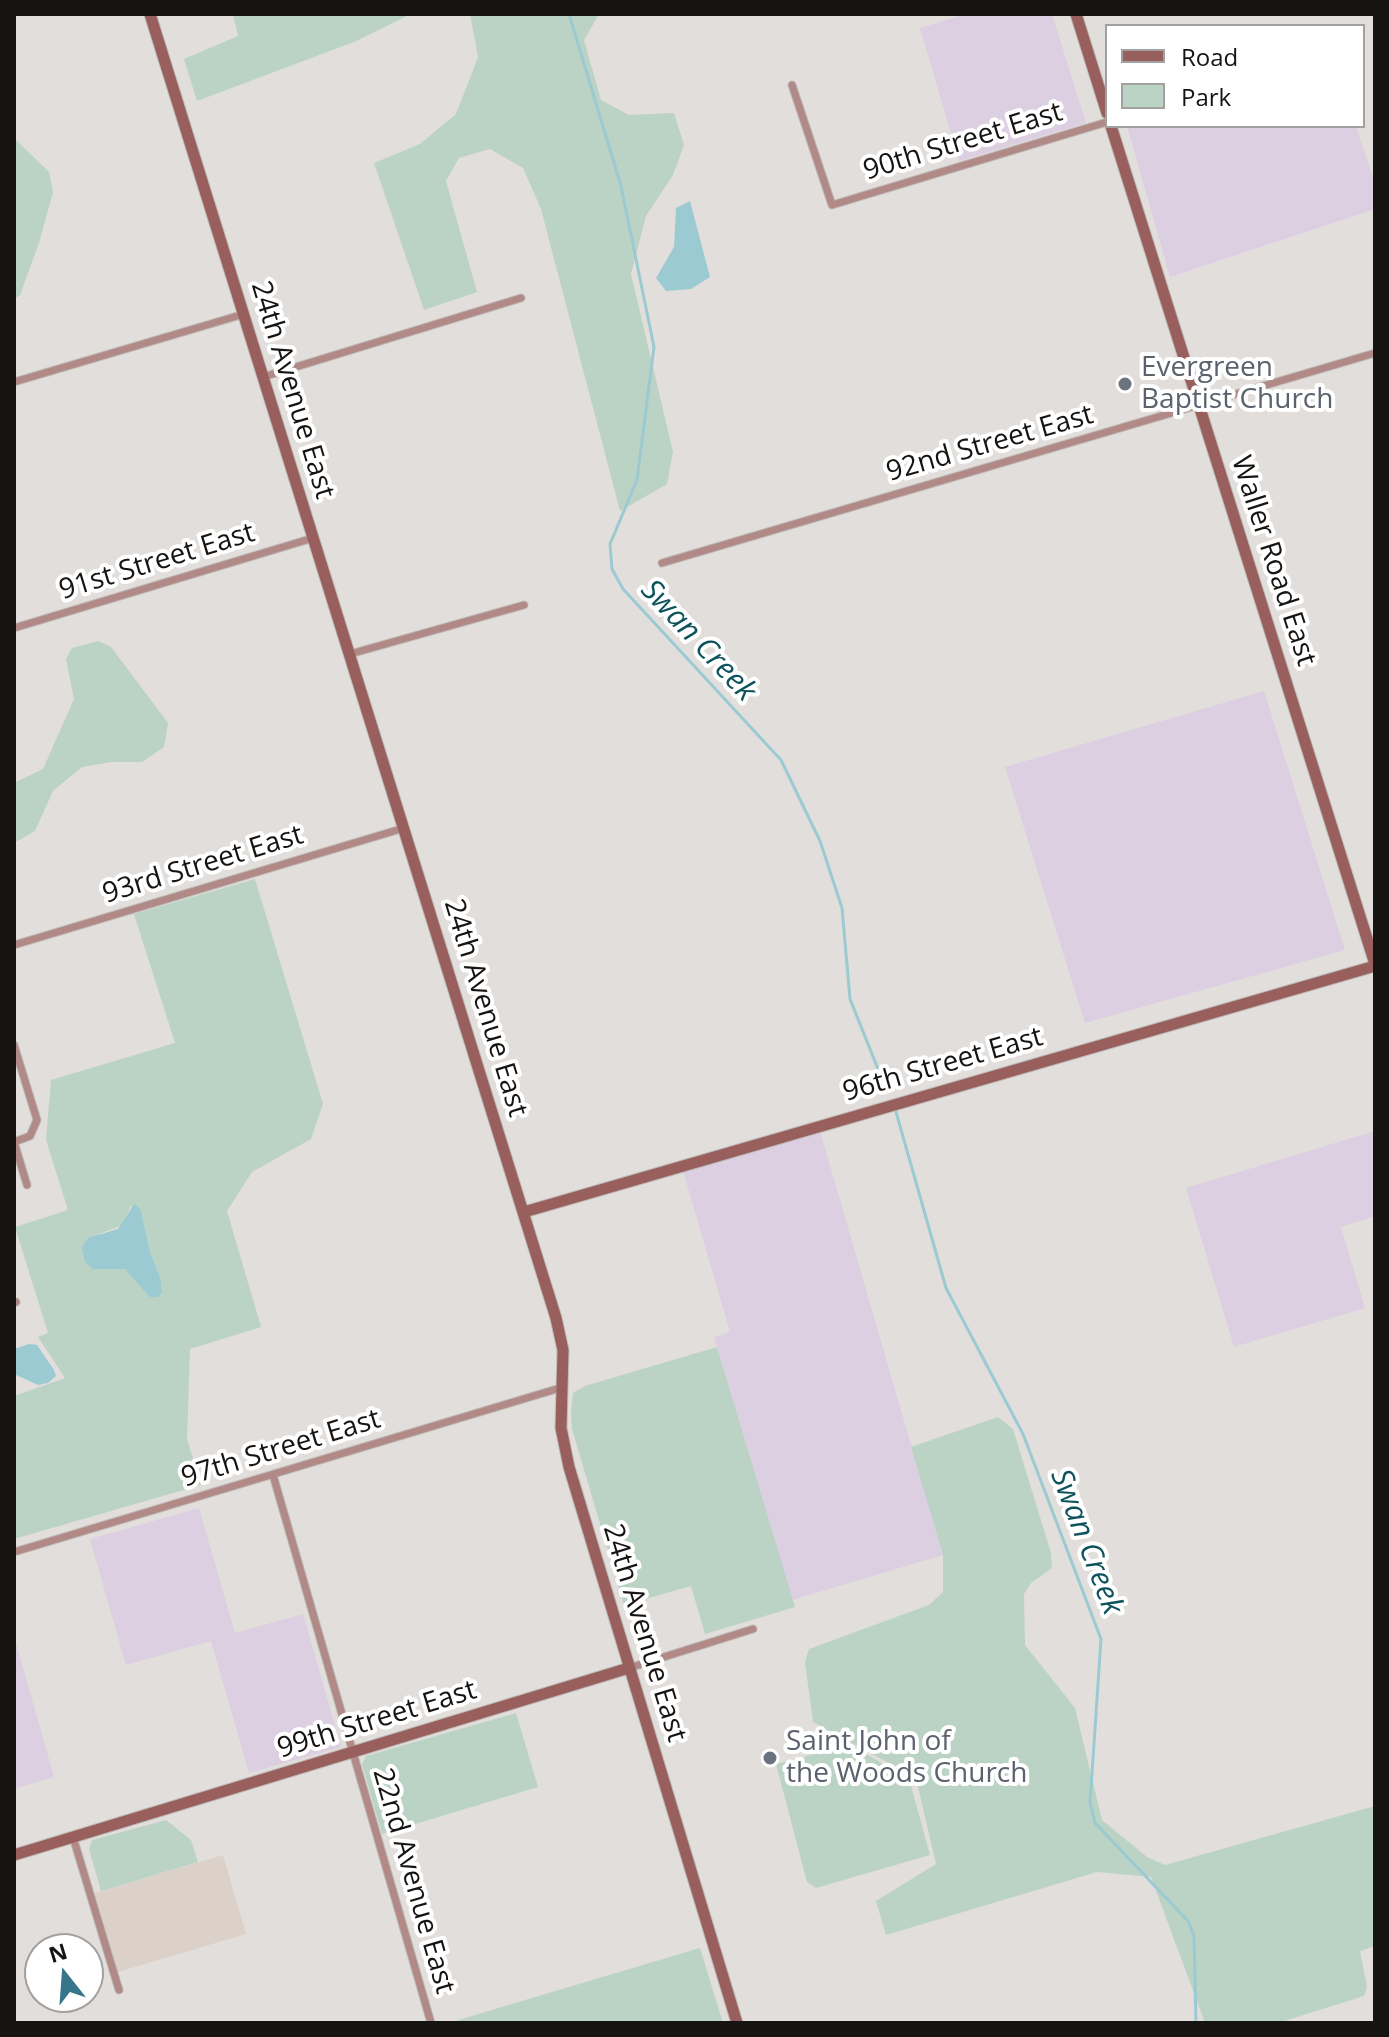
<!DOCTYPE html>
<style>
body{margin:0}
#map{position:relative;width:1389px;height:2037px;overflow:hidden;background:#e2dedb;font-family:"Open Sans",sans-serif}
canvas{display:block}
.frame{position:absolute;inset:0;border:16px solid #151413;pointer-events:none}
.legend{position:absolute;left:1105px;top:24px;width:260px;height:104px;box-sizing:border-box;background:#fff;border:2px solid #a1a1a1;margin:0;padding:10px 14px;list-style:none;font-size:24px;color:#151413}
.legend li{display:flex;align-items:center;gap:16px;height:40px}
.legend b{width:40px;border:2px solid #a1a1a1}
.north{position:absolute;left:24px;top:1933px;width:80px;height:80px;box-sizing:border-box;background:#fff;border:2px solid #a1a1a1;border-radius:50%;rotate:343deg;font-size:22px;font-weight:700;line-height:32px;text-align:center;color:#151413}
.north::after{content:'';display:block;margin:auto;width:28px;height:36px;background:#36758a;clip-path:polygon(50% 0,100% 100%,50% 72%,0 100%)}
</style>
<div id="map">
<canvas width="1389" height="2037"></canvas>
<div class="frame"></div>
<ul class="legend">
<li><b style="height:10px;background:#985f5c"></b>Road</li>
<li><b style="height:22px;background:#bbd3c5"></b>Park</li>
</ul>
<div class="north">N</div>
</div>
<script>
const c = document.querySelector('canvas').getContext('2d');
c.lineJoin = 'round';
function fill(path, color) {
  c.fillStyle = color;
  c.fill(path, 'evenodd');
}
function shape(rows) {
  const path = new Path2D();
  for (const r of rows) {
    path.moveTo(r[0], r[1]);
    for (let i = 2; i < r.length; i += 2) path.lineTo(r[i], r[i + 1]);
  }
  return path;
}
function trace(path, color, width, dash) {
  c.strokeStyle = color;
  c.lineWidth = width;
  c.lineCap = dash ? 'butt' : 'round';
  c.setLineDash(dash || []);
  c.stroke(path);
}
function label(font, color, halo, rows, align = 'center') {
  c.font = font + ' "Open Sans",sans-serif';
  c.lineWidth = 8;
  c.setLineDash([]);
  c.textBaseline = 'middle';
  c.strokeStyle = halo;
  c.fillStyle = color;
  for (const [text, x, y, turn = 0] of rows) {
    c.save();
    c.translate(x, y);
    c.rotate((+turn || 0) * Math.PI / 180);
    c.textAlign = isNaN(turn) ? turn : align;
    if (halo) c.strokeText(text, 0, 0);
    c.fillText(text, 0, 0);
    c.restore();
  }
}
fill(shape([
 [223,1855,246,1934,118,1972,95,1893]
]), '#dbd1c9');
fill(shape([
 [966,14,1052,14,1086,123,959,161,920,28],
 [1127,126,1356,126,1375,184,1375,209,1170,277],
 [1264,691,1345,950,1085,1023,1005,767],
 [820,1131,943,1555,792,1600,714,1337,730,1332,683,1171],
 [1375,1131,1375,1216,1341,1227,1365,1308,1234,1347,1186,1188],
 [199,1508,235,1633,303,1614,341,1747,249,1773,211,1641,126,1665,90,1539],
 [14,1636,54,1777,14,1789]
]), '#ddcfe2');
fill(shape([
 [233,14,411,14,354,42,197,101,184,59,238,36],
 [470,14,599,14,584,40,601,100,629,115,674,113,684,145,673,175,646,216,631,274,673,452,667,484,620,511,541,209,523,168,490,149,459,158,446,181,477,292,424,310,374,163,420,144,456,114,478,57],
 [14,138,49,172,53,192,39,243,20,295,14,299],
 [98,641,111,647,168,723,164,747,142,762,111,762,82,767,53,791,35,831,14,843,14,783,43,769,74,699,66,659,72,648],
 [255,879,323,1104,311,1139,252,1172,227,1211,261,1327,190,1349,187,1439,201,1485,14,1539,14,1396,65,1378,38,1337,48,1333,15,1227,68,1210,46,1140,51,1080,175,1043,134,914],
 [131,1205,161,1281,162,1291,125,1269,93,1269,99,1234,123,1225],
 [717,1347,795,1607,705,1634,691,1586,624,1605,572,1429,571,1411,573,1393,585,1386],
 [998,1417,1013,1429,1051,1553,1052,1568,1031,1583,1024,1594,1025,1645,1075,1708,1102,1820,1147,1857,1165,1865,1375,1806,1375,1946,1360,1951,1367,1987,1364,1996,1278,2023,1205,2023,1151,1877,1097,1872,886,1935,876,1901,936,1864,918,1787,907,1773,813,1722,805,1662,809,1649,929,1605,943,1592,943,1555,911,1447],
 [516,1713,538,1787,382,1834,362,1764,366,1756],
 [834,1749,858,1750,902,1774,910,1782,930,1855,816,1888,807,1882,776,1764],
 [166,1820,191,1840,198,1862,101,1891,89,1849,92,1840],
 [700,1948,723,2023,449,2023,495,2009]
]), '#bbd3c5');
fill(shape([
 [690,201,710,277,691,289,666,291,656,278,674,247,676,208],
 [134,1204,140,1208,150,1252,161,1280,162,1292,158,1297,150,1297,125,1269,93,1269,85,1262,82,1248,88,1238,118,1229],
 [29,1344,37,1345,54,1370,56,1376,48,1383,38,1385,14,1374,14,1349]
]), '#9bcad2');
trace(shape([
 [569,14,621,186,654,347,637,480,610,544,612,569,623,589,781,760,820,841,842,908,850,999,886,1089],
 [896,1112,946,1288,1023,1434,1101,1639,1090,1803,1095,1823,1188,1921,1194,1936,1196,2023]
]), '#9bcad2', 3);
const street = shape([
 [792,85,832,205,1107,122],
 [263,377,521,298],
 [14,382,244,314],
 [662,563,1375,353],
 [14,628,313,538],
 [350,654,524,605],
 [14,945,404,828],
 [14,1045,37,1120,30,1136,14,1142],
 [14,1142,27,1185],
 [14,1303,16,1302],
 [273,1475,431,2023],
 [14,1552,560,1388],
 [629,1668,753,1629],
 [73,1837,119,1990]
]);
const secondary = shape([
 [150,14,556,1318,563,1350,561,1428,569,1467,737,2023],
 [1076,14,1107,113],
 [1111,126,1375,964],
 [524,1212,1375,966],
 [14,1855,629,1668]
]);
trace(street, '#bdbab7', 9);
trace(secondary, '#bdbab7', 13);
trace(street, '#b18986', 7);
trace(secondary, '#985f5c', 11);
for (const [x, y, r, color] of [
 [1125,384,8,"#6b7280"],
 [770,1758,8,"#6b7280"]
]) {
  const dot = new Path2D();
  dot.arc(x, y, r, 0, 2 * Math.PI);
  c.fillStyle = color;
  c.fill(dot);
  trace(dot, '#fff', 3);
}
label('28px', '#151413', '#fff', [
 ["90th Street East",963,142,-17],
 ["24th Avenue East",292,390,73],
 ["92nd Street East",990,444,-16],
 ["Waller Road East",1273,561,72],
 ["91st Street East",157,562,-17],
 ["93rd Street East",203,865,-17],
 ["24th Avenue East",485,1008,73],
 ["96th Street East",943,1065,-16],
 ["97th Street East",281,1449,-17],
 ["24th Avenue East",644,1633,73],
 ["99th Street East",377,1720,-17],
 ["22nd Avenue East",413,1881,74]
]);
label('28px', '#5b616d', '#fff', [
 ["Evergreen",1141,368],
 ["Baptist Church",1141,400],
 ["Saint John of",786,1742],
 ["the Woods Church",786,1774]
], 'left');
label('italic 30px', '#0e525b', '#fff', [
 ["Swan Creek",698,641,47],
 ["Swan Creek",1086,1542,69]
]);
</script>
